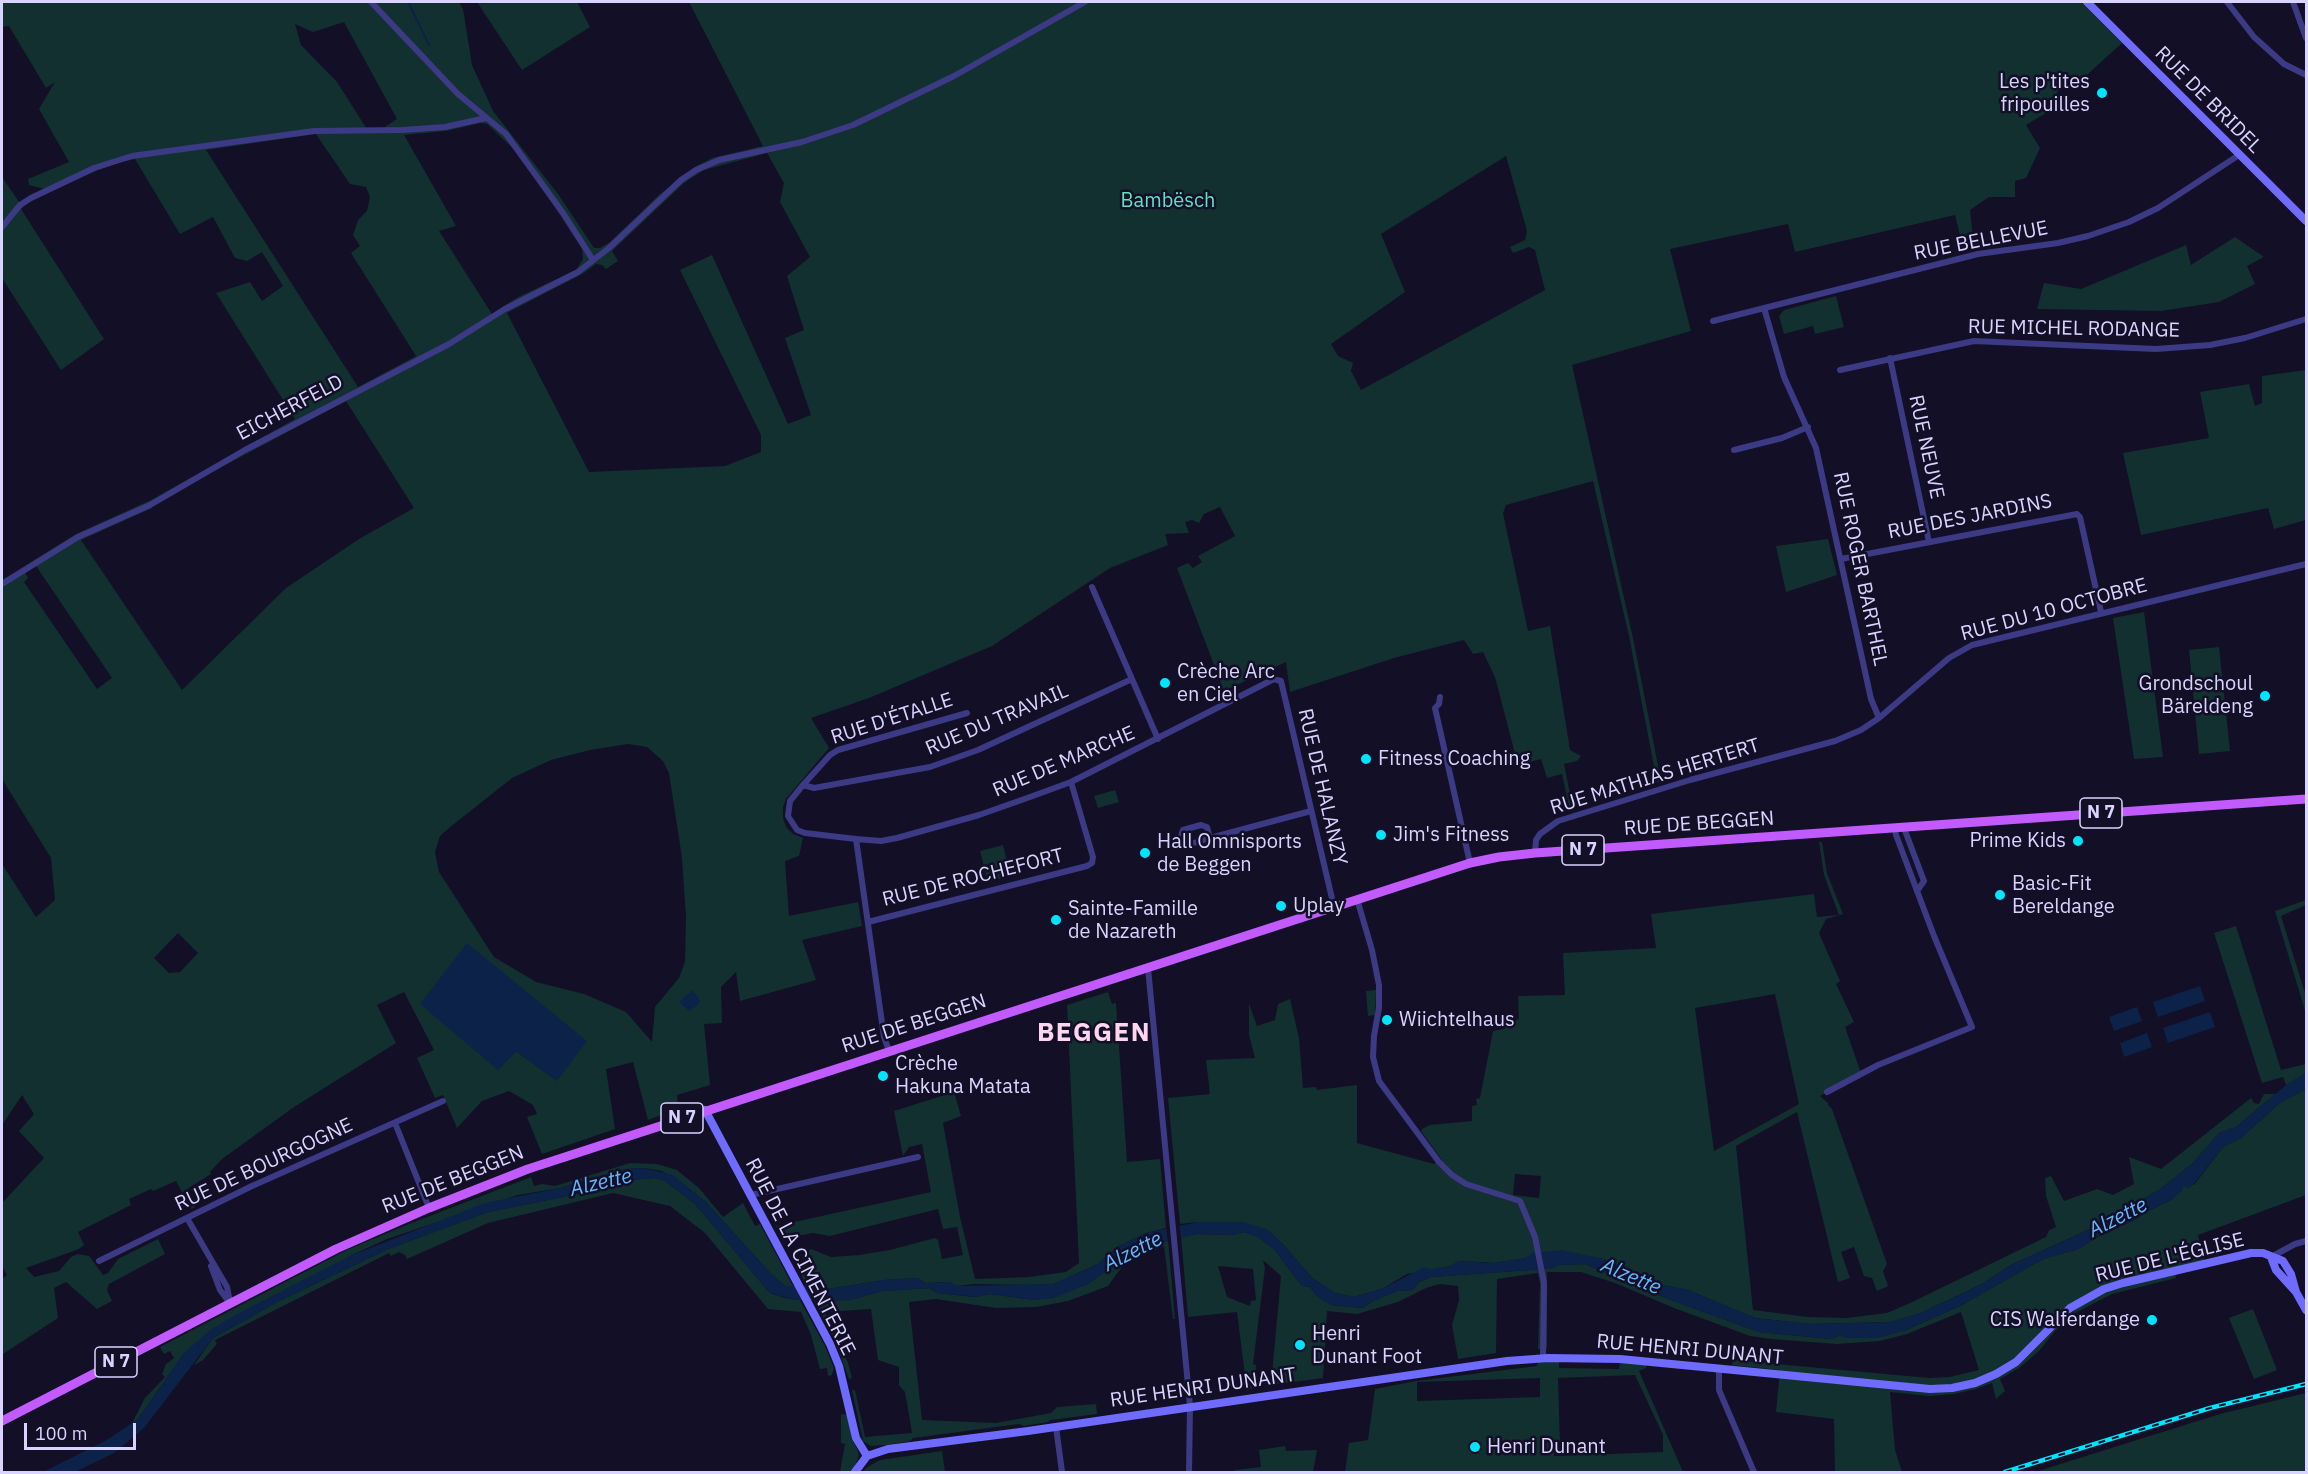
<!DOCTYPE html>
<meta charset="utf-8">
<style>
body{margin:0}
#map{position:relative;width:2308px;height:1474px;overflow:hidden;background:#130f26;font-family:"IBM Plex Sans",sans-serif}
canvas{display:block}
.frame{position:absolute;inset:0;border:3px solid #d9d4ff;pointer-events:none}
.scale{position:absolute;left:24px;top:1423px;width:112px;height:27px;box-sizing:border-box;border:3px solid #d9d4ff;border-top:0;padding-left:8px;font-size:18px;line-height:21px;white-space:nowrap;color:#d9d4ff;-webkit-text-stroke:4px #130f26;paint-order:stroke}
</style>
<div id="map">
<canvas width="2308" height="1474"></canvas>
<div class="frame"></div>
<div class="scale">100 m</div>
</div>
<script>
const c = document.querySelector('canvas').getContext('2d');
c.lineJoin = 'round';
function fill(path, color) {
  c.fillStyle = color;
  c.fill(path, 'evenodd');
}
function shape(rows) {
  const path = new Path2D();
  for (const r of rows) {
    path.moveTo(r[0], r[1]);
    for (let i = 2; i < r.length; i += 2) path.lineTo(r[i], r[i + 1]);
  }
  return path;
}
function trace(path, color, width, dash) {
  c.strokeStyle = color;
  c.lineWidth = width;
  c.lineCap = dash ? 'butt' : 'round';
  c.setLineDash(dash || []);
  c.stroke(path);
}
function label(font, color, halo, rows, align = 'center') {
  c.font = font + ' "IBM Plex Sans",sans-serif';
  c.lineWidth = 5;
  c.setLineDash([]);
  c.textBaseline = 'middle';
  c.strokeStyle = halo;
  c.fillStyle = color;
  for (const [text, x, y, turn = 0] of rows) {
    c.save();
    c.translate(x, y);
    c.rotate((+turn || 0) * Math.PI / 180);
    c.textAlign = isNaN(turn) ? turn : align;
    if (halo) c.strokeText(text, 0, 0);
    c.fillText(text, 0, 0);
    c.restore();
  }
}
fill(shape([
 [2,2,459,2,463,9,472,65,493,111,558,194,594,248,600,248,610,242,660,194,695,167,712,158,763,146,689,2,2081,2,2122,43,2088,74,2057,92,2054,108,2026,125,2040,148,2026,178,2015,181,2015,197,1989,197,1970,210,1974,248,1964,251,1955,215,1795,252,1788,224,1670,249,1691,331,1572,365,1633,638,1661,781,1657,782,1629,636,1593,481,1506,505,1503,513,1528,631,1550,626,1570,750,1581,756,1577,761,1564,764,1573,809,1570,810,1562,774,1547,778,1541,759,1518,765,1495,677,1483,652,1473,654,1464,640,1394,658,1290,692,1286,662,1224,691,1177,568,1188,563,1193,568,1202,562,1198,556,1235,536,1220,507,1204,514,1199,523,1192,520,1185,522,1189,533,1165,534,1168,545,1110,568,992,646,869,698,811,718,829,748,786,799,783,807,783,818,786,827,793,834,803,838,799,856,785,861,789,916,858,902,862,926,802,940,816,980,740,1001,736,972,721,987,722,1023,704,1024,710,1085,677,1095,678,1109,648,1120,633,1062,606,1069,615,1129,542,1154,527,1117,537,1114,533,1105,509,1091,482,1101,457,1128,443,1095,435,1098,417,1058,434,1050,404,992,377,1005,396,1043,294,1107,222,1159,210,1172,211,1174,187,1189,195,1207,191,1209,176,1181,153,1191,151,1189,129,1199,131,1205,78,1232,84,1245,79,1249,26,1268,34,1277,59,1271,71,1257,78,1254,89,1256,103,1275,108,1273,118,1259,158,1239,165,1254,109,1284,107,1290,112,1301,97,1309,66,1282,54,1288,58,1318,3,1354,2,1353,2,1279,7,1275,2,1267,2,1203,44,1158,19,1131,34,1114,22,1095,2,1125,2,864,36,917,55,900,51,858,2,779,2,580,76,534,151,500,295,419,216,293,250,282,262,301,283,286,262,252,247,261,235,258,213,217,180,234,135,159,117,163,96,171,32,200,21,209,104,339,61,370,2,278,2,177,19,202,45,189,29,185,28,179,69,162,39,109,55,82,46,88,9,26,2,27],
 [344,22,397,119,380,130,368,131,337,82,301,45,295,24,313,32],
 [480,123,487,124,517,152,560,215,582,249,583,259,576,270,518,297,492,314,439,231,456,226,404,135,446,131],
 [316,134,350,184,366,187,370,197,367,211,358,220,353,235,360,246,351,253,416,356,358,387,206,150],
 [767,153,784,183,780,202,810,257,787,276,804,330,785,338,811,415,788,424,712,255,680,270,761,435,761,452,725,466,589,472,507,313,584,273,596,264,602,265,606,269,618,261,612,251,684,183,704,170],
 [1506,156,1527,231,1525,240,1510,247,1513,253,1529,247,1535,250,1545,290,1361,390,1351,371,1353,363,1338,356,1331,344,1405,292,1381,234],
 [346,401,414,508,359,539,286,588,182,690,81,540,152,508,150,505],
 [34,563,112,678,97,689,24,582,28,578,23,569],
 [628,744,647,747,663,761,669,773,682,858,686,917,685,962,679,978,655,1007,652,1042,626,1012,584,994,536,982,494,957,439,872,435,852,440,836,449,828,512,778,551,760,590,750],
 [178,933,198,953,180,972,169,973,154,958],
 [467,943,557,1081,516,1051,498,1070],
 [477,2,577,2,590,27,522,70],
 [2235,237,2264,257,2247,266,2255,284,2219,302,2161,311,2037,309,2044,283,2081,289,2186,245,2191,265],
 [1836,296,1844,327,1815,334,1813,326,1784,334,1779,316,1784,310],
 [2306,370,2306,520,2274,529,2268,508,2141,535,2123,453,2209,438,2200,392,2249,384,2255,406,2262,403,2262,376],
 [1828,539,1837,575,1786,592,1776,546],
 [2144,612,2163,757,2134,759,2113,618],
 [2219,647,2230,751,2199,754,2189,650],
 [1115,790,1119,802,1098,808,1094,796],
 [1819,842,1822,842,1827,873,1843,914,1826,919,1819,933,1840,981,1836,984,1854,1022,1845,1027,1861,1073,1820,1096,1829,1104,1828,1105,1832,1109,1887,1264,1883,1271,1888,1286,1877,1291,1872,1278,1864,1276,1854,1247,1841,1252,1850,1278,1838,1282,1797,1112,1736,1146,1753,1310,1808,1317,1846,1318,1887,1313,1908,1304,2046,1237,2049,1230,2056,1227,2046,1196,2045,1178,2051,1176,2064,1201,2097,1189,2113,1195,2134,1184,2129,1157,2161,1169,2251,1098,2254,1103,2259,1104,2264,1094,2275,1094,2236,1127,2219,1133,2192,1164,2159,1190,2092,1228,2009,1266,1982,1284,1921,1313,1891,1322,1809,1324,1755,1318,1688,1290,1657,1284,1604,1259,1533,1253,1526,1258,1495,1263,1459,1261,1451,1266,1407,1274,1382,1289,1354,1297,1335,1293,1312,1278,1283,1244,1266,1229,1197,1222,1180,1224,1168,1098,1210,1094,1206,1060,1255,1058,1249,1035,1249,1004,1257,1026,1275,1020,1278,1004,1290,999,1299,1038,1303,1088,1316,1087,1317,1090,1357,1085,1357,1143,1434,1164,1442,1160,1421,1131,1422,1129,1430,1125,1472,1121,1472,1106,1477,1105,1476,1099,1480,1098,1493,1031,1504,1029,1508,1024,1519,1019,1518,996,1565,995,1563,953,1656,948,1651,914,1814,894,1817,917,1839,915,1824,875],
 [1775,994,1799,1104,1714,1151,1695,1008],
 [1515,1174,1541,1176,1539,1198,1513,1195],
 [1003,845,1011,876,988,882,980,851],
 [2306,900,2306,905,2281,916,2306,996,2306,1014,2275,911],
 [2236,926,2281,1070,2306,1064,2306,1073,2286,1085,2283,1077,2262,1083,2214,933],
 [1376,990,1375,1015,1368,1016,1366,991],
 [1108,992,1112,1004,1116,1003,1127,1162,1160,1159,1166,1228,1146,1233,1119,1246,1098,1264,1054,1284,1030,1285,975,1284,957,1286,949,1282,925,1283,917,1278,884,1280,828,1289,815,1285,806,1285,797,1267,805,1262,801,1255,811,1249,831,1257,859,1255,890,1250,935,1238,938,1240,942,1259,963,1255,957,1227,943,1229,938,1209,830,1236,813,1233,782,1239,776,1226,931,1192,922,1144,909,1147,903,1156,894,1111,954,1092,961,1116,943,1123,960,1217,975,1279,1029,1277,1066,1272,1079,1263,1067,1005],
 [2306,1089,2306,1195,2198,1235,2205,1264,2175,1272,2176,1278,2112,1294,2075,1313,2056,1330,2038,1352,2019,1368,2000,1379,2005,1391,1996,1399,1992,1383,1976,1389,1954,1394,1930,1396,1890,1392,1895,1450,1902,1472,1835,1472,1834,1419,1776,1412,1780,1370,1732,1365,1733,1360,1929,1378,1950,1377,1979,1370,1961,1312,1907,1334,1880,1341,1837,1344,1771,1339,1750,1336,1674,1308,1615,1283,1581,1272,1547,1272,1547,1348,1538,1349,1540,1284,1538,1273,1497,1279,1496,1353,1458,1359,1452,1325,1459,1300,1458,1286,1440,1284,1426,1288,1398,1302,1357,1314,1327,1311,1323,1378,1271,1385,1281,1276,1263,1260,1265,1268,1253,1364,1256,1365,1255,1387,1247,1391,1237,1312,1188,1317,1181,1236,1198,1234,1231,1235,1244,1232,1258,1237,1274,1249,1302,1286,1310,1287,1317,1296,1331,1305,1363,1308,1373,1301,1397,1291,1413,1290,1419,1282,1431,1277,1530,1270,1551,1268,1559,1265,1585,1264,1663,1297,1759,1332,1832,1339,1840,1335,1906,1330,1960,1306,2043,1259,2078,1249,2104,1233,2133,1221,2146,1212,2173,1199,2183,1185,2194,1185,2224,1146,2241,1138,2281,1102],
 [1218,1266,1253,1269,1256,1300,1251,1301,1250,1306,1227,1297],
 [630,1163,657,1164,677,1170,699,1188,723,1217,743,1203,755,1226,760,1224,793,1286,785,1286,770,1273,705,1201,662,1171,645,1168,625,1169,560,1188,518,1195,387,1239,350,1256,185,1352,138,1419,132,1423,145,1398,165,1377,162,1374,166,1364,174,1358,170,1351,164,1354,160,1347,347,1250,409,1224,531,1177,534,1186,542,1184,555,1186],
 [655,1178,665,1181,695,1204,770,1293,785,1298,800,1300,825,1346,834,1368,832,1375,828,1376,827,1368,820,1369,811,1335,801,1312,768,1309,705,1233,670,1206,613,1193,488,1223,407,1259,405,1255,399,1252,391,1256,389,1253,215,1340,217,1344,203,1360,194,1365,213,1338,277,1302,388,1249,488,1212,563,1197,626,1180],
 [1168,1240,1175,1319,1173,1319,1164,1246,1124,1264,1108,1286,1068,1301,1037,1307,996,1308,936,1299,909,1302,922,1420,996,1423,1051,1413,1057,1407,1096,1404,1097,1414,1051,1420,1048,1422,1024,1426,1019,1424,913,1438,910,1441,886,1445,871,1446,863,1441,852,1390,855,1390,865,1437,912,1433,905,1392,899,1385,899,1367,878,1360,871,1309,825,1312,848,1363,852,1378,849,1379,835,1341,815,1301,850,1300,882,1291,930,1288,936,1293,975,1297,990,1294,1035,1300,1086,1285,1120,1261],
 [2253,1309,2277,1370,2254,1379,2229,1318],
 [1559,1358,1559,1368,1619,1369,1620,1359,1647,1361,1646,1368,1639,1371,1683,1472,1345,1472,1349,1443,1368,1440,1375,1389,1416,1381,1537,1366,1539,1359],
 [1635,1375,1663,1435,1663,1452,1554,1456,1554,1445,1560,1445,1558,1378],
 [1540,1378,1540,1397,1417,1401,1417,1382],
 [2306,1393,2306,1472,2035,1472,2220,1414],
 [841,1414,848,1415,852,1439,858,1451,859,1456,852,1472,840,1472,845,1444,841,1443],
 [1285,1446,1286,1451,1317,1450,1313,1472,1235,1472,1235,1470,1261,1467,1259,1450],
 [942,1451,945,1472,863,1472,866,1468,880,1460]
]), '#12302f');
fill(shape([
 [467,943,587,1041,557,1081,516,1051,498,1070,420,1004],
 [2200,986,2205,1001,2158,1017,2153,1002],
 [693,990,700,1001,698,1005,689,1011,679,1002],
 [2137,1007,2142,1021,2114,1031,2109,1017],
 [2210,1012,2215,1027,2168,1043,2163,1028],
 [2147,1033,2152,1047,2124,1057,2120,1043],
 [2306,1073,2306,1089,2281,1102,2241,1138,2224,1146,2193,1185,2188,1188,2183,1186,2183,1190,2173,1199,2146,1212,2133,1221,2104,1233,2078,1249,2043,1259,1960,1306,1906,1330,1878,1338,1845,1338,1840,1335,1832,1339,1759,1332,1663,1297,1585,1264,1559,1265,1551,1268,1530,1270,1431,1277,1419,1282,1413,1290,1397,1291,1373,1301,1363,1308,1331,1305,1317,1296,1310,1287,1302,1286,1274,1249,1258,1237,1244,1232,1231,1235,1198,1234,1157,1243,1120,1261,1086,1285,1054,1298,1035,1300,990,1294,976,1297,936,1293,930,1288,882,1291,850,1300,795,1300,770,1293,695,1204,665,1181,655,1178,626,1180,563,1197,488,1212,388,1249,277,1302,213,1338,144,1428,114,1453,75,1472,43,1472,105,1441,138,1419,185,1352,210,1330,239,1313,350,1256,485,1203,560,1188,625,1169,645,1168,673,1175,705,1201,770,1273,785,1286,815,1285,828,1289,884,1280,917,1278,925,1283,949,1282,958,1286,1054,1284,1098,1264,1119,1246,1146,1233,1197,1222,1243,1222,1266,1229,1283,1244,1312,1278,1335,1293,1354,1297,1382,1289,1424,1267,1429,1269,1451,1266,1458,1261,1495,1263,1525,1258,1533,1253,1562,1250,1604,1259,1657,1284,1688,1290,1755,1318,1809,1324,1891,1322,1921,1313,1982,1284,2009,1266,2092,1228,2159,1190,2192,1164,2219,1133,2236,1127,2286,1085]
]), '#0c2248');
fill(shape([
 [1179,1221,1181,1239,1168,1243,1166,1225]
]), '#130f26');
trace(shape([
 [408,2,429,45]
]), '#0c2248', 2);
trace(shape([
 [371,2,458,94,506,134,563,213,593,260],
 [2227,2,2254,37,2284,64,2306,75],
 [2293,2,2306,38],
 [2,227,20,205,31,198,94,168,132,156,314,131,402,130,445,127,486,118],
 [1764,308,1784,377,1816,448,1871,699,1879,718],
 [1713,321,1978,254,2058,243,2088,236,2129,222,2158,208,2239,155],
 [1890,358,1929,542],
 [1840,370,1974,341,2156,349,2210,345,2245,338,2306,319],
 [1734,450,1782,438,1808,427],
 [1841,559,2077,514,2080,517,2101,612],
 [2,584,78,537,150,505,245,450,449,344,505,309,578,272,609,248,681,180,696,170,719,160,802,142,853,125,954,76,1085,2],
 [1092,587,1158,739],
 [1440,697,1439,704,1435,708,1470,863],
 [803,785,830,755,838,750,967,713],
 [1201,825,1207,827,1210,838,1191,844,1182,841,1181,836,1183,830,1201,825],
 [1904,828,1924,881,1917,891],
 [1210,838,1311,811],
 [856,839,881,841,897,838,979,815,1030,797,1071,782,1274,679,1277,680,1281,681,1334,907],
 [1535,853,1536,840,1540,834,1558,821,1690,780,1835,741,1861,730,1879,718,1949,658,1972,645,2306,564],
 [1357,899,1372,950,1379,985,1379,1008,1374,1036,1373,1057,1379,1081,1439,1162,1452,1175,1466,1184,1520,1201,1535,1237,1544,1283,1543,1358],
 [868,922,1087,866,1092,863,1093,857,1071,782],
 [1148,968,1190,1406,1189,1472],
 [889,1051,884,1037,856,839,805,833,797,830,788,816,790,801,803,785,814,788,930,767,978,750,1132,679],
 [1827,1092,1878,1065,1972,1027,1934,936,1896,835,1895,829],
 [395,1123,429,1208],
 [751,1195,918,1157],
 [187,1218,227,1287,230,1302],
 [2271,1257,2295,1244,2306,1241],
 [99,1261,252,1186,443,1101],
 [211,1266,220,1290,229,1302],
 [1719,1368,1719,1390,1754,1472],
 [1056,1427,1062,1472]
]), '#3d3a85', 6);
trace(shape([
 [2087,2,2306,221],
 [705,1110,830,1344,839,1366,856,1438,867,1456],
 [2271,1257,2276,1270,2296,1292,2306,1310],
 [855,1472,867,1456,888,1449,1028,1431,1507,1361,1548,1358,1620,1359,1930,1389,1952,1388,1975,1383,1996,1374,2016,1362,2070,1308,2104,1289,2123,1283,2251,1253,2263,1253,2283,1261,2291,1274,2296,1292]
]), '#6f6bff', 8);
trace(shape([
 [2,1421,336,1249,429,1208,528,1169,1470,863,1499,857,1535,853,2306,799]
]), '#c25bff', 9);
const rail = shape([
 [2005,1472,2210,1408,2306,1384]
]);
trace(rail, '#00e5ff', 4.5);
trace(rail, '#130f26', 2, [7]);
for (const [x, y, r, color] of [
 [2102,93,6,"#00e5ff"],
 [1165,683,6,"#00e5ff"],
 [2265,696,6,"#00e5ff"],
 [1366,759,6,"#00e5ff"],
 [1381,835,6,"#00e5ff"],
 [2078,841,6,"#00e5ff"],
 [1145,853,6,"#00e5ff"],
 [2000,895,6,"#00e5ff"],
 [1281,906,6,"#00e5ff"],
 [1056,920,6,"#00e5ff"],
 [1387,1020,6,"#00e5ff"],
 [883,1076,6,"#00e5ff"],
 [2152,1320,6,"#00e5ff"],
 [1300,1345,6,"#00e5ff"],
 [1475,1447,6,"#00e5ff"]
]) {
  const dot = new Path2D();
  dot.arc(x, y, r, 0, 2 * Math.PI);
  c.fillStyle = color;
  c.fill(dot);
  trace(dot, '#130f26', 2);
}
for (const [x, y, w] of [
 [2101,813,42],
 [1583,850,42],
 [682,1118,42],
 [116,1362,42]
]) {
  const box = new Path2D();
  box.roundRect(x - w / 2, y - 15, w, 30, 4.5);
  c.fillStyle = '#130f26';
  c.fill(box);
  trace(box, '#d9d4ff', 1.5);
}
label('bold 18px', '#d9d4ff', null, [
 ["N 7",2101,813],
 ["N 7",1583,850],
 ["N 7",682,1118],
 ["N 7",116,1362]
]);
label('20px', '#d9d4ff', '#130f26', [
 ["Les p'tites",2090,82,"right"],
 ["fripouilles",2090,105,"right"],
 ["Crèche Arc",1177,672],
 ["en Ciel",1177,695],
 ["Grondschoul",2253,684,"right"],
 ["Bäreldeng",2253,707,"right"],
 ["Fitness Coaching",1378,759],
 ["Jim's Fitness",1393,835],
 ["Prime Kids",2066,841,"right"],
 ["Hall Omnisports",1157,842],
 ["de Beggen",1157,865],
 ["Basic-Fit",2012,884],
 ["Bereldange",2012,907],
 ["Uplay",1293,906],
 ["Sainte-Famille",1068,909],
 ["de Nazareth",1068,932],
 ["Wiichtelhaus",1399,1020],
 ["Crèche",895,1064],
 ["Hakuna Matata",895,1087],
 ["CIS Walferdange",2140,1320,"right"],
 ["Henri",1312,1334],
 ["Dunant Foot",1312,1357],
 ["Henri Dunant",1487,1447]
], 'left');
label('20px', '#d9d4ff', '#130f26', [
 ["RUE DE BRIDEL",2208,100,45],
 ["RUE BELLEVUE",1981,241,-11],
 ["RUE MICHEL RODANGE",2074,329,1],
 ["EICHERFELD",290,408,-28],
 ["RUE NEUVE",1926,447,78],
 ["RUE DES JARDINS",1970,517,-11],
 ["RUE ROGER BARTHEL",1860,569,78],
 ["RUE DU 10 OCTOBRE",2054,610,-15],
 ["RUE D'ÉTALLE",892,719,-18],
 ["RUE DU TRAVAIL",997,720,-23],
 ["RUE DE MARCHE",1064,762,-23],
 ["RUE MATHIAS HERTERT",1655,777,-17],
 ["RUE DE HALANZY",1322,787,77],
 ["RUE DE BEGGEN",1699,824,-4],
 ["RUE DE ROCHEFORT",973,878,-14],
 ["RUE DE BEGGEN",914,1024,-18],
 ["RUE DE BOURGOGNE",264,1165,-25],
 ["RUE DE BEGGEN",453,1180,-22],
 ["RUE DE LA CIMENTERIE",800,1257,63],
 ["RUE DE L'ÉGLISE",2170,1258,-14],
 ["RUE HENRI DUNANT",1690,1350,5],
 ["RUE HENRI DUNANT",1203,1388,-8]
]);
label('20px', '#5fe0c0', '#130f26', [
 ["Bambësch",1168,201]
]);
label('italic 21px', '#62b6ff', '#130f26', [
 ["Alzette",601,1183,-13],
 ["Alzette",2118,1218,-27],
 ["Alzette",1133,1252,-27],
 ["Alzette",1631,1277,23]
]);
c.letterSpacing = '1.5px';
label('bold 26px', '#ffd6f0', '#130f26', [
 ["BEGGEN",1094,1033]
]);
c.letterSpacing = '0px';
</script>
